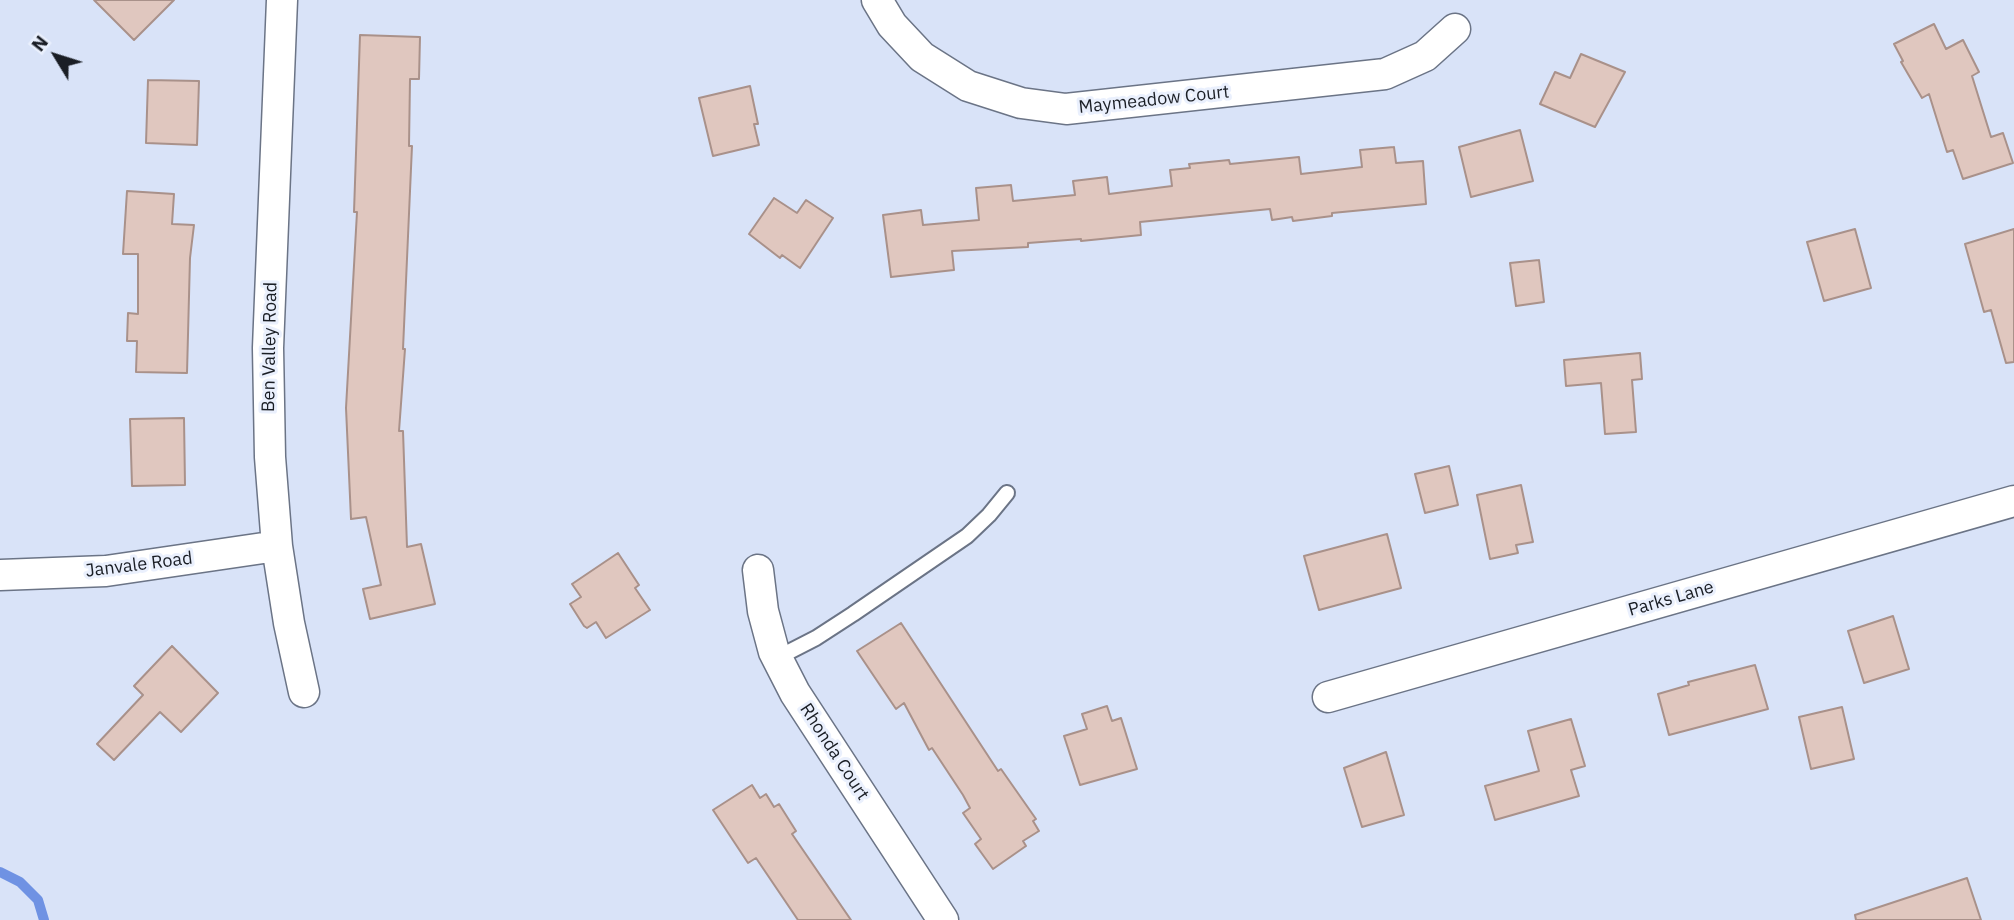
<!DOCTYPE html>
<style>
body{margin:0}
#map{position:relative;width:2014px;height:920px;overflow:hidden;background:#d9e3f8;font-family:"IBM Plex Sans",sans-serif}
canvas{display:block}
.north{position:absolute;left:21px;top:21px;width:70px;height:70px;-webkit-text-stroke:5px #eaf0fd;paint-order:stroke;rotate:308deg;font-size:19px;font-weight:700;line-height:28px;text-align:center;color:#1a1e25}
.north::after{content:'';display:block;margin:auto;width:24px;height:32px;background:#1a1e25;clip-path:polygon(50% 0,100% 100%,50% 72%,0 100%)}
</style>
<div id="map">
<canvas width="2014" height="920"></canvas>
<div class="north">N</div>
</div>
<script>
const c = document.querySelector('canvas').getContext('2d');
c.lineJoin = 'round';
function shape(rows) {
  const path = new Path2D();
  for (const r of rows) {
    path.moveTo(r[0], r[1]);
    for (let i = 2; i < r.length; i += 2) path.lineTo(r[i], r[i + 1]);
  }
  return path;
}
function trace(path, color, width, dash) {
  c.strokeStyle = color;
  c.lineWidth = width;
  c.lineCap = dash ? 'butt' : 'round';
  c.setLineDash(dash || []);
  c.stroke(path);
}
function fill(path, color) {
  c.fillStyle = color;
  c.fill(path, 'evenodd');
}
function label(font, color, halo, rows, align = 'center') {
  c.font = font + ' "IBM Plex Sans",sans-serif';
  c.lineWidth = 6;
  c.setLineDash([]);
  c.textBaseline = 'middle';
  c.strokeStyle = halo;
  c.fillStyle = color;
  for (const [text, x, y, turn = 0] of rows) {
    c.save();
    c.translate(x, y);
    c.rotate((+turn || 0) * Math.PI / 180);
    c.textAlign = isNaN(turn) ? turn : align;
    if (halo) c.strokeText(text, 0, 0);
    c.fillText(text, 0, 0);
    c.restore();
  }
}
trace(shape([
 [0,872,20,882,38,900,44,920]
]), '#6f92e3', 10);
const building = shape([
 [94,0,174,0,134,40,94,0],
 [1934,24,1946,49,1963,40,1979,72,1972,76,1991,137,2003,133,2013,163,1963,179,1953,150,1947,152,1929,94,1922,98,1901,62,1903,61,1894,44,1934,24],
 [360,35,420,37,419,79,410,79,409,146,412,146,403,349,405,349,399,431,403,431,407,547,421,544,435,604,370,619,363,589,381,585,366,517,351,519,346,408,357,212,354,212,360,35],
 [1581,54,1625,72,1595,127,1540,104,1555,72,1570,78,1581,54],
 [148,80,199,81,197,145,146,143,148,80],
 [750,86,758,124,754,124,759,145,713,156,699,98,750,86],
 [1520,130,1533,181,1471,197,1459,147,1520,130],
 [1394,147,1396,163,1423,161,1426,204,1332,213,1332,216,1293,221,1292,217,1272,220,1270,209,1140,222,1141,235,1081,241,1081,239,1028,243,1028,247,952,251,954,270,891,277,883,215,921,210,923,225,979,220,976,188,1011,185,1013,201,1075,195,1073,181,1107,177,1109,194,1172,186,1170,170,1190,168,1189,164,1229,160,1230,164,1299,157,1301,174,1362,167,1360,150,1394,147],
 [127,191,174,194,172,224,194,225,190,258,187,373,136,372,137,341,127,341,128,313,138,314,138,254,123,254,127,191],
 [774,198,797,213,806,200,833,218,800,268,782,255,780,258,749,234,774,198],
 [1855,229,1871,288,1824,301,1807,242,1855,229],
 [2014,229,2014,362,2006,363,1991,310,1984,312,1965,244,2014,229],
 [1539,260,1544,302,1516,306,1510,263,1539,260],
 [1640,353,1642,379,1632,380,1636,432,1605,434,1601,383,1566,386,1564,360,1640,353],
 [184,418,185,485,132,486,130,419,184,418],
 [1449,466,1458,505,1425,513,1415,474,1449,466],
 [1521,485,1533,542,1516,545,1518,553,1490,559,1477,495,1521,485],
 [1387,534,1401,588,1319,610,1304,556,1387,534],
 [618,553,639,585,635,588,650,610,606,638,596,622,587,628,584,626,570,604,581,597,572,584,618,553],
 [1893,616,1909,669,1864,683,1848,631,1893,616],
 [901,623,998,771,1001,769,1036,819,1033,821,1039,831,1023,841,1026,846,993,869,975,844,981,839,963,813,970,808,963,795,932,748,929,750,904,703,896,709,857,651,901,623],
 [172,646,218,693,181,732,160,712,114,760,97,744,143,695,134,686,172,646],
 [1755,665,1768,709,1669,735,1658,694,1689,685,1688,682,1755,665],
 [1107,706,1112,721,1121,718,1137,769,1080,785,1064,736,1087,729,1082,714,1107,706],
 [1842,707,1854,759,1811,769,1799,717,1842,707],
 [1571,719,1585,766,1571,770,1579,796,1495,820,1485,786,1539,771,1528,731,1571,719],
 [1386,752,1404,815,1362,827,1344,768,1386,752],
 [752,785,760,798,766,794,774,807,779,804,796,831,792,834,851,920,798,920,756,858,748,863,713,810,752,785],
 [1967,878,1981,920,1856,920,1855,915,1967,878]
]);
fill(building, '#e0c7bf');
trace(building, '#a9918a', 2);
const service = shape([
 [777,658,816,638,853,614,967,536,989,515,1007,493]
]);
const minor = shape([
 [282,0,268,348,270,457,277,546,289,623,304,692],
 [877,0,892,25,922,57,968,86,1021,103,1066,109,1385,74,1425,56,1455,29],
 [758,570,763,611,774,652,795,693,943,920],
 [0,575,106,571,277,546],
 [1328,697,2014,501]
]);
trace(service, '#6b7486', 18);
trace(minor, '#6b7486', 33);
trace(service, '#fff', 14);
trace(minor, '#fff', 30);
label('18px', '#1a1e25', '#eaf0fd', [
 ["Maymeadow Court",1154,100,-6],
 ["Ben Valley Road",270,347,-89],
 ["Janvale Road",139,565,-7],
 ["Parks Lane",1671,599,-16],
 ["Rhonda Court",834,752,57]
]);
</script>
